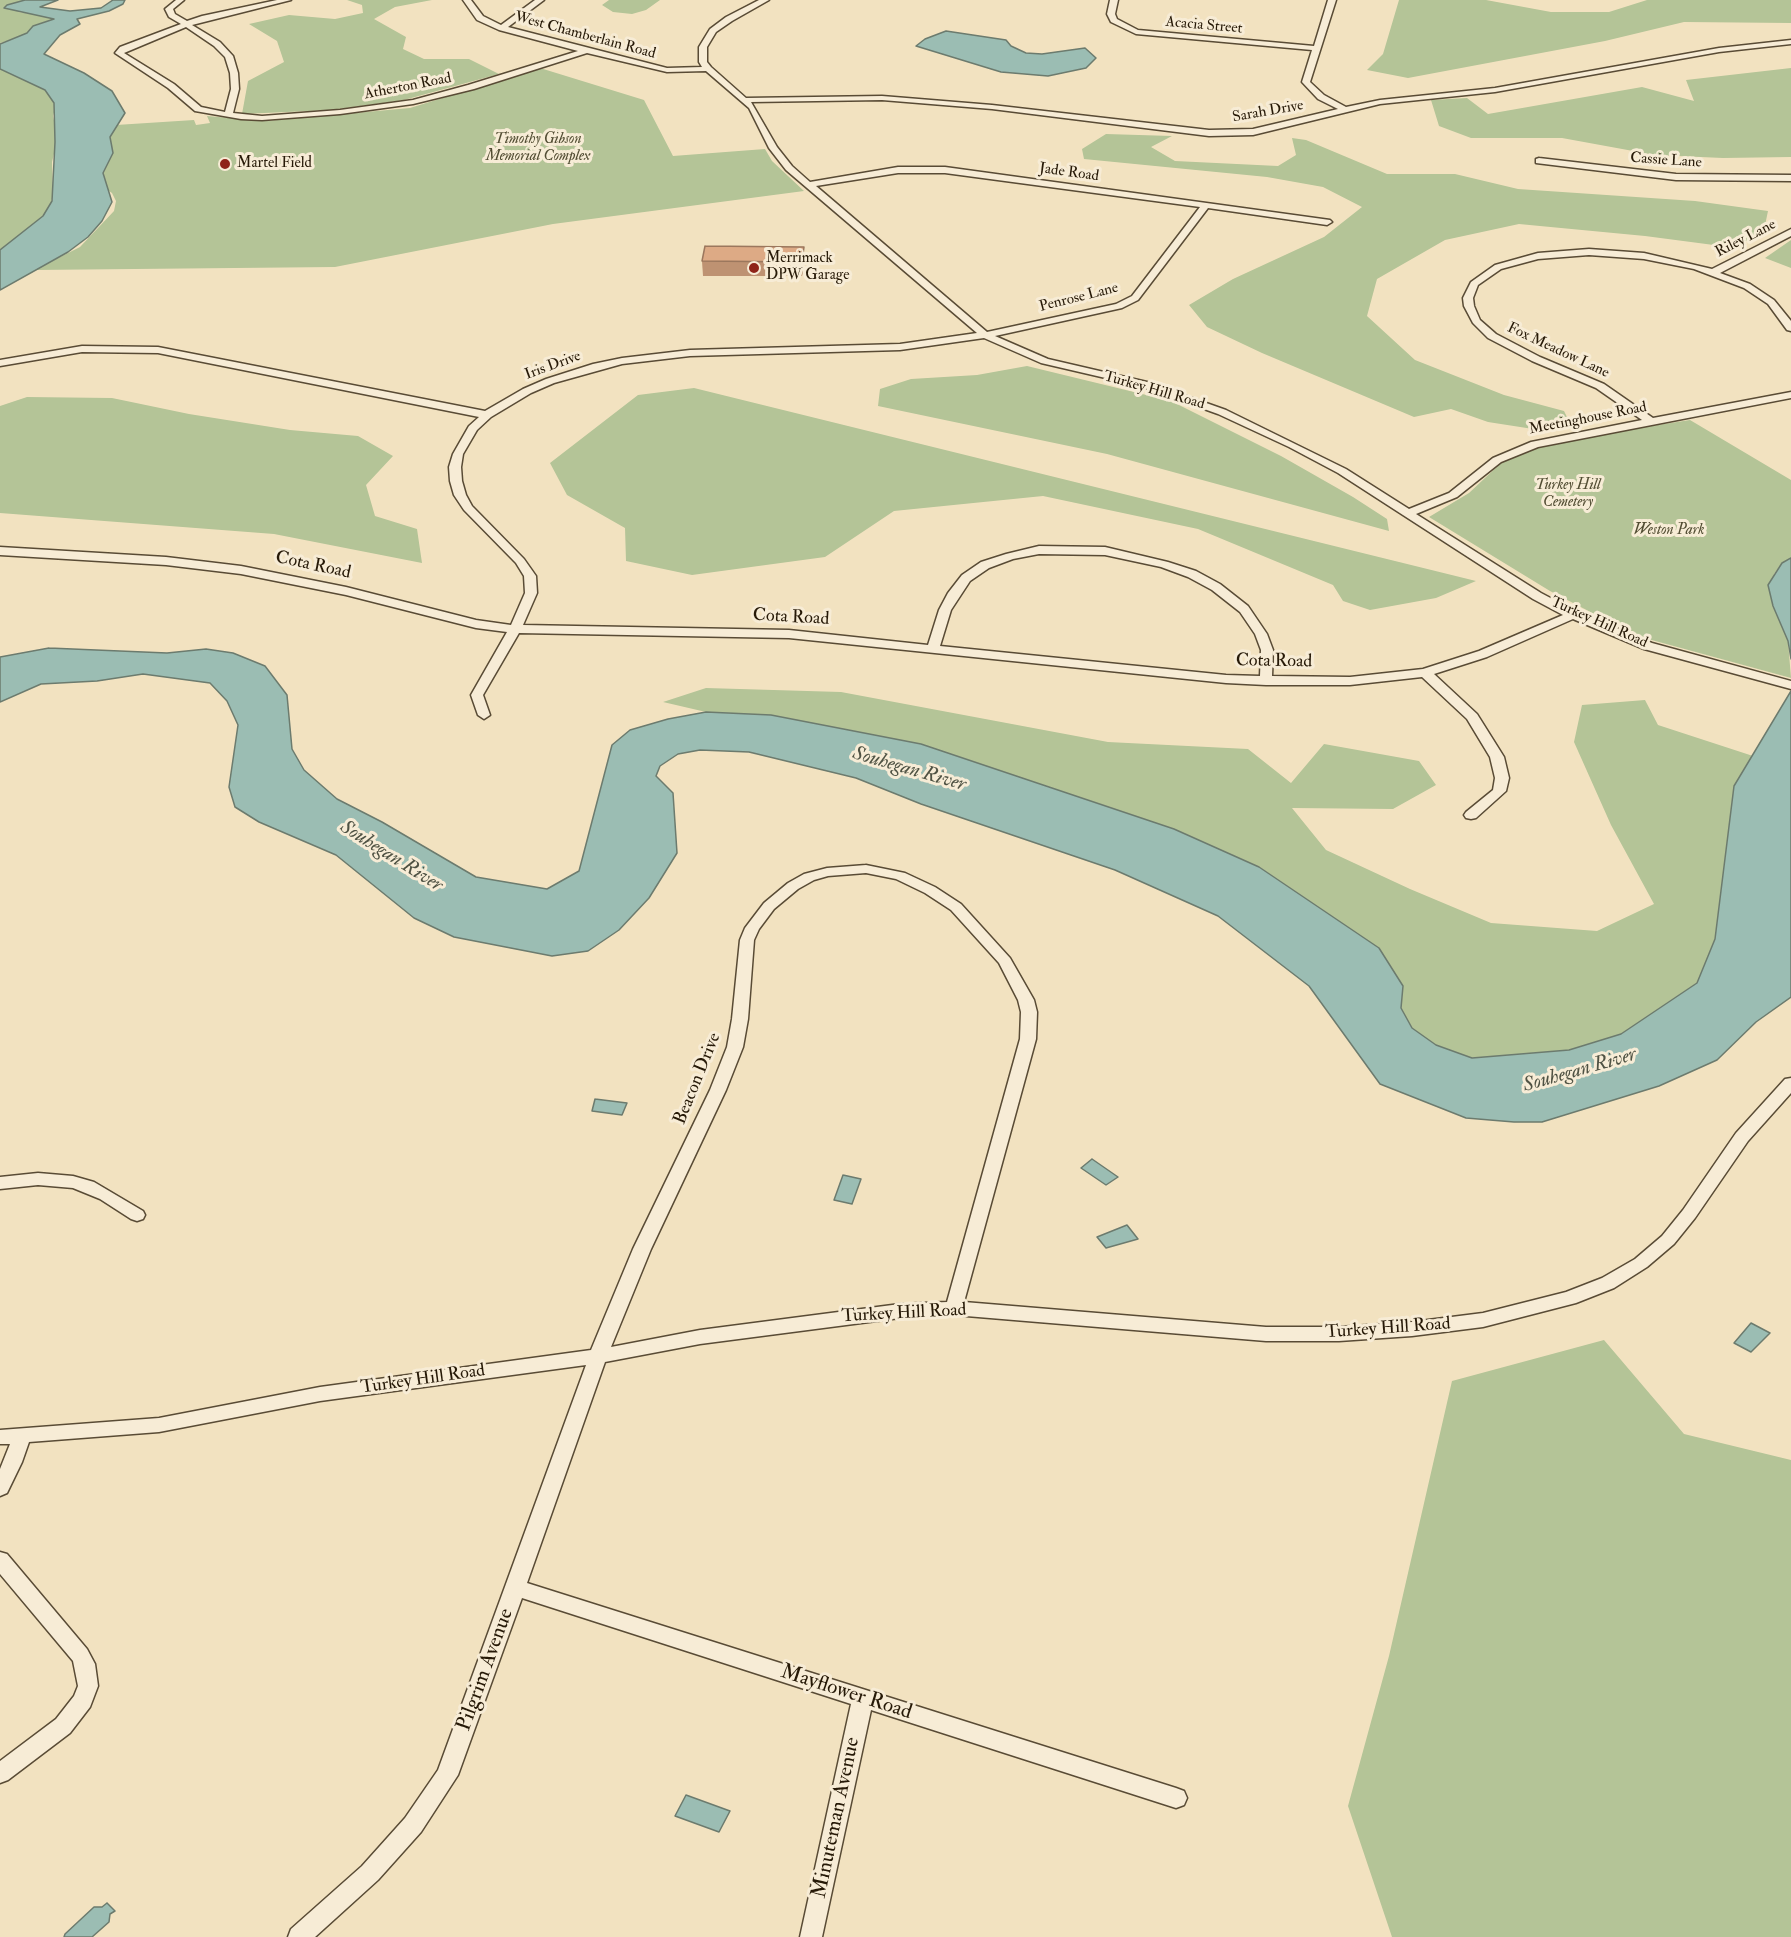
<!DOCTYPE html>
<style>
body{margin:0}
canvas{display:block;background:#f2e2c0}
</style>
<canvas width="1791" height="1937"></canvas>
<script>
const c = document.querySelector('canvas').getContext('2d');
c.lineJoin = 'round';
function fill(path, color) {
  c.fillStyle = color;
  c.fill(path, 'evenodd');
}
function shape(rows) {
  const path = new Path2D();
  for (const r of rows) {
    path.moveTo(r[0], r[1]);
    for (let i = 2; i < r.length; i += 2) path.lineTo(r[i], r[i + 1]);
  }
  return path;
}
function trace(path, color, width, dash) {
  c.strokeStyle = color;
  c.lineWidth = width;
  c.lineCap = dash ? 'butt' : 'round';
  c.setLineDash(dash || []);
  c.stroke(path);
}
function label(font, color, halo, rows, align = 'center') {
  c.font = font + ' "IM FELL Double Pica",serif';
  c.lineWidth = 6;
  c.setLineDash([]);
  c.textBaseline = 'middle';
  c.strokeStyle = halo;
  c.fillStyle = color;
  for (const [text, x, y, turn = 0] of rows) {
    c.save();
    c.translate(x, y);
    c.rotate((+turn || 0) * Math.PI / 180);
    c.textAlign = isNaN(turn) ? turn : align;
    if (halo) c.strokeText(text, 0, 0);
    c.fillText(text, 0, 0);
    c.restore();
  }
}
fill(shape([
 [0,0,36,0,18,12,48,16,56,18,56,20,14,39,0,43],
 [347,0,432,0,395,7,374,19,406,37,403,49,424,59,469,59,499,74,404,100,331,110,242,114,248,81,284,62,277,41,249,24,289,15,335,19,363,13,362,5],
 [609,0,660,0,646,10,632,14,613,12,602,5],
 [1399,0,1486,0,1551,12,1609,12,1647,0,1791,0,1791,23,1684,22,1605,41,1408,78,1367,70,1383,54],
 [0,68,46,86,57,102,53,116,58,137,52,162,53,195,49,210,32,227,0,250],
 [540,68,644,100,673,156,765,149,772,161,804,191,553,224,335,267,34,270,80,247,114,211,116,201,112,193,103,187,100,179,111,135,116,125,194,120,196,125,210,123,207,116,266,121,410,108],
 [1791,68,1791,157,1723,158,1655,155,1562,138,1471,138,1439,126,1431,100,1467,98,1488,114,1642,87,1694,101,1686,80],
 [1106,134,1172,136,1151,147,1175,161,1278,166,1296,155,1292,138,1306,140,1387,174,1455,174,1518,189,1695,201,1768,211,1763,235,1729,247,1645,236,1519,224,1445,240,1377,279,1367,316,1415,360,1504,395,1564,411,1570,423,1533,429,1488,422,1451,409,1414,417,1262,353,1207,327,1189,305,1233,279,1324,237,1362,207,1323,187,1267,177,1084,159,1082,149],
 [1791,240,1791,268,1765,258],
 [1027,366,1171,401,1281,456,1353,497,1387,519,1389,531,1107,454,878,406,880,389,911,379,977,375],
 [694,388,1476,581,1436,598,1370,610,1343,601,1333,585,1198,529,1043,496,894,511,825,557,692,575,626,561,625,528,567,495,550,463,638,395],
 [27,397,112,398,189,414,290,430,358,436,393,456,366,485,375,516,417,529,422,563,274,534,0,513,0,406],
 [1690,420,1791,480,1791,558,1782,563,1774,574,1788,641,1791,678,1648,639,1600,617,1550,591,1429,517,1469,493,1502,462,1527,449,1561,440],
 [706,688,841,692,1108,742,1248,749,1291,783,1324,744,1419,761,1436,785,1393,809,1292,808,1326,850,1410,889,1491,923,1597,931,1654,904,1611,825,1574,742,1582,705,1645,700,1658,725,1753,756,1734,786,1715,939,1697,983,1621,1034,1569,1050,1472,1058,1436,1045,1412,1028,1401,1008,1403,986,1379,948,1259,867,1174,829,921,744,771,715,706,712,663,702],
 [1604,1340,1684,1434,1791,1460,1791,1937,1392,1937,1348,1806,1389,1656,1452,1381]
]), '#b4c497');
const water = shape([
 [25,0,58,0,40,7,70,11,101,8,113,0,125,0,123,4,109,11,77,19,80,24,60,35,44,54,84,73,112,91,125,113,110,137,113,153,103,173,112,202,102,221,88,237,68,252,0,290,0,250,43,216,52,201,55,142,54,103,45,90,0,69,0,44,27,33,33,26,54,19,4,8,7,5,25,0],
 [946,31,1006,40,1011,46,1026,53,1042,54,1085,48,1096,58,1086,68,1048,76,1001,72,916,46,925,39,946,31],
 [1791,558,1791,659,1788,641,1773,606,1768,585,1782,563,1791,558],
 [49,648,167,653,206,649,233,653,265,666,287,695,292,749,304,770,337,799,382,822,476,877,547,889,579,871,612,745,630,730,668,719,706,712,771,715,921,744,1174,829,1259,867,1379,948,1403,986,1401,1008,1412,1028,1436,1045,1472,1058,1569,1050,1621,1034,1697,983,1715,939,1734,786,1791,691,1791,997,1756,1022,1717,1060,1659,1086,1542,1122,1514,1122,1466,1118,1380,1084,1309,986,1218,916,1115,870,921,804,856,778,749,752,700,750,678,754,660,766,656,776,673,793,677,853,649,898,619,930,588,951,552,956,454,937,414,918,336,855,259,822,235,807,229,787,238,725,227,701,210,683,143,674,97,681,41,684,0,702,0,657,49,648],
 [595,1099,627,1103,622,1115,592,1111,595,1099],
 [1092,1159,1118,1177,1106,1185,1081,1168,1092,1159],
 [843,1175,861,1179,852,1204,834,1200,843,1175],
 [1127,1225,1138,1239,1106,1248,1097,1237,1127,1225],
 [1751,1323,1770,1333,1751,1352,1734,1343,1751,1323],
 [686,1795,730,1811,719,1832,675,1816,686,1795],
 [107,1903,115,1911,110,1914,109,1922,92,1937,64,1937,65,1934,94,1907,102,1907,107,1903]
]);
fill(water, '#9bbdb3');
trace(water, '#6c7b6e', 1.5);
const minor = shape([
 [176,0,184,0,173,9,175,14,187,21,202,16,277,0,291,0,192,25,220,42,233,56,238,73,239,89,233,113,262,116,340,110,413,100,468,85,578,51,499,30,477,20,463,0,471,0,483,16,501,25,535,0,544,0,508,27,667,68,702,67,699,62,699,47,710,29,726,17,759,0,769,0,732,21,716,32,707,47,707,62,711,67,746,98,882,96,992,105,1209,130,1253,129,1338,109,1318,99,1302,82,1312,50,1136,34,1111,22,1107,14,1110,0,1118,0,1115,14,1117,19,1138,30,1314,46,1328,0,1336,0,1310,82,1324,95,1346,107,1380,100,1495,88,1719,48,1791,40,1791,44,1719,52,1495,92,1380,104,1253,135,1209,136,992,109,882,100,751,102,777,147,792,166,810,182,898,167,945,167,1330,220,1332,222,1327,225,1208,208,1138,300,1122,308,995,336,1048,359,1147,382,1226,410,1346,469,1409,509,1449,493,1493,458,1531,442,1642,420,1596,388,1532,361,1488,338,1473,323,1464,306,1463,298,1471,282,1495,265,1538,253,1589,249,1644,253,1712,269,1791,229,1791,236,1720,273,1750,284,1774,300,1791,321,1791,331,1787,330,1768,304,1744,288,1694,269,1644,259,1589,255,1538,259,1501,269,1478,285,1473,298,1474,306,1480,320,1496,334,1540,357,1604,384,1653,418,1791,392,1791,398,1538,447,1501,462,1457,497,1416,514,1541,593,1577,612,1652,643,1791,681,1791,689,1644,649,1573,619,1487,657,1434,674,1477,714,1504,757,1509,778,1506,791,1476,818,1471,819,1466,818,1464,815,1466,812,1493,790,1495,778,1490,757,1467,719,1422,677,1350,685,1266,685,1226,683,789,638,519,633,483,695,490,715,484,719,478,715,471,695,507,632,476,628,346,595,241,574,166,565,0,555,0,547,166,557,241,566,346,587,476,620,511,625,525,593,524,576,516,563,464,510,454,495,450,481,449,467,453,454,469,426,479,417,158,353,82,352,0,366,0,360,82,346,158,347,485,411,523,389,546,379,593,364,622,358,690,350,900,344,977,333,786,170,769,148,749,108,706,71,667,72,587,53,474,89,413,104,340,114,262,120,241,119,195,111,168,88,115,53,120,47,181,24,169,17,165,9,176,0],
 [186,27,214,46,225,57,230,73,231,89,225,112,201,107,174,84,124,53,186,27],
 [898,173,945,173,1200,207,1132,296,1116,304,987,332,816,186,898,173],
 [984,338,1041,363,1140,386,1218,414,1289,447,1338,473,1533,599,1563,615,1479,651,1423,669,1350,677,1272,676,1273,650,1267,634,1248,606,1220,584,1196,571,1168,562,1105,547,1039,546,1006,554,981,562,962,575,948,593,939,610,928,645,789,630,523,625,537,593,536,576,524,559,472,506,466,495,462,481,461,467,463,454,477,430,491,417,531,393,554,383,622,364,690,356,900,350,984,338],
 [1039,554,1105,555,1161,567,1188,577,1212,590,1240,612,1255,634,1261,650,1260,676,1226,675,940,646,951,610,970,581,989,568,1013,559,1039,554],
 [1539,158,1676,174,1791,175,1791,181,1676,180,1536,163,1536,159,1539,158],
 [866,865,905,873,935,887,961,904,1010,958,1034,1000,1037,1012,1036,1039,964,1302,1266,1327,1339,1327,1412,1322,1483,1313,1566,1292,1602,1278,1635,1259,1662,1236,1683,1210,1736,1133,1785,1079,1791,1078,1791,1093,1748,1141,1695,1218,1674,1244,1647,1267,1614,1288,1576,1303,1483,1327,1412,1336,1339,1341,1266,1341,954,1315,900,1318,700,1344,605,1362,527,1583,1176,1788,1184,1791,1187,1798,1184,1805,1176,1808,871,1710,822,1937,800,1937,851,1704,522,1598,458,1775,421,1832,378,1880,315,1937,288,1937,291,1929,362,1866,405,1818,438,1770,586,1365,320,1401,159,1432,29,1442,22,1462,7,1493,0,1496,0,1469,10,1444,0,1444,0,1430,159,1418,320,1387,591,1350,633,1249,710,1090,727,1047,732,1019,740,940,745,928,764,903,788,883,804,874,827,868,866,865],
 [866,873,896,879,925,893,951,910,999,963,1018,1000,1021,1012,1020,1039,947,1302,900,1304,700,1330,611,1347,651,1249,726,1090,743,1047,748,1019,754,940,759,929,774,909,798,889,814,880,828,876,866,873],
 [38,1173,73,1176,94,1182,143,1211,145,1215,143,1219,137,1221,131,1219,100,1199,73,1188,38,1185,0,1189,0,1177,38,1173],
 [0,1552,7,1554,87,1649,95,1664,98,1686,90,1707,70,1733,8,1780,0,1783,0,1761,56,1719,74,1696,78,1686,73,1661,0,1574,0,1552]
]);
trace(minor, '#594b35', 3);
fill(minor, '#f7ecd6');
fill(shape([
 [702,261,804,261,802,276,703,276]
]), '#be9272');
fill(shape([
 [804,247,804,261,802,276,802,262]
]), '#9b775d');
const building = shape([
 [705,246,804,247,802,262,702,261,705,246]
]);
fill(building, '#ddaa85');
trace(building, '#9b775d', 1.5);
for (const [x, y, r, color] of [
 [225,164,6,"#8f2418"],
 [754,268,6,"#8f2418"]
]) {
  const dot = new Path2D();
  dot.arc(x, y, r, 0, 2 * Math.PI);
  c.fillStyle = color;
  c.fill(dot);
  trace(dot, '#f7ecd6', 2);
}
label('15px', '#261907', '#f7ecd6', [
 ["Acacia Street",1204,26,5],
 ["West Chamberlain Road",585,36,15],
 ["Atherton Road",408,87,-11],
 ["Sarah Drive",1268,112,-10],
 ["Cassie Lane",1666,161,4],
 ["Jade Road",1069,173,8],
 ["Riley Lane",1746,239,-27],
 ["Penrose Lane",1079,298,-14],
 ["Fox Meadow Lane",1558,351,25],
 ["Iris Drive",553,366,-20],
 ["Turkey Hill Road",1154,391,16],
 ["Meetinghouse Road",1588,419,-11],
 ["Turkey Hill Road",1599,623,24]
]);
label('italic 15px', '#514c32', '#f7ecd6', [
 ["Timothy Gibson",538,140],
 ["Memorial Complex",538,157],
 ["Turkey Hill",1568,486],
 ["Cemetery",1568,503],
 ["Weston Park",1669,531]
]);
label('15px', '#261907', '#f7ecd6', [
 ["Martel Field",237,164],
 ["Merrimack",766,259],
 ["DPW Garage",766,276]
], 'left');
label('18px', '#261907', '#f7ecd6', [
 ["Cota Road",313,566,12],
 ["Cota Road",791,618,3],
 ["Cota Road",1274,662,1],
 ["Beacon Drive",698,1079,-68],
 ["Turkey Hill Road",904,1314,-3],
 ["Turkey Hill Road",1388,1329,-4],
 ["Turkey Hill Road",423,1380,-8]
]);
label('italic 20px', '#4f5243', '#f7ecd6', [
 ["Souhegan River",909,770,16],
 ["Souhegan River",391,857,32],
 ["Souhegan River",1580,1071,-16]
]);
label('21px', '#261907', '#f7ecd6', [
 ["Pilgrim Avenue",486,1670,-70],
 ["Mayflower Road",846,1693,18],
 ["Minuteman Avenue",837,1818,-78]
]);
</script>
